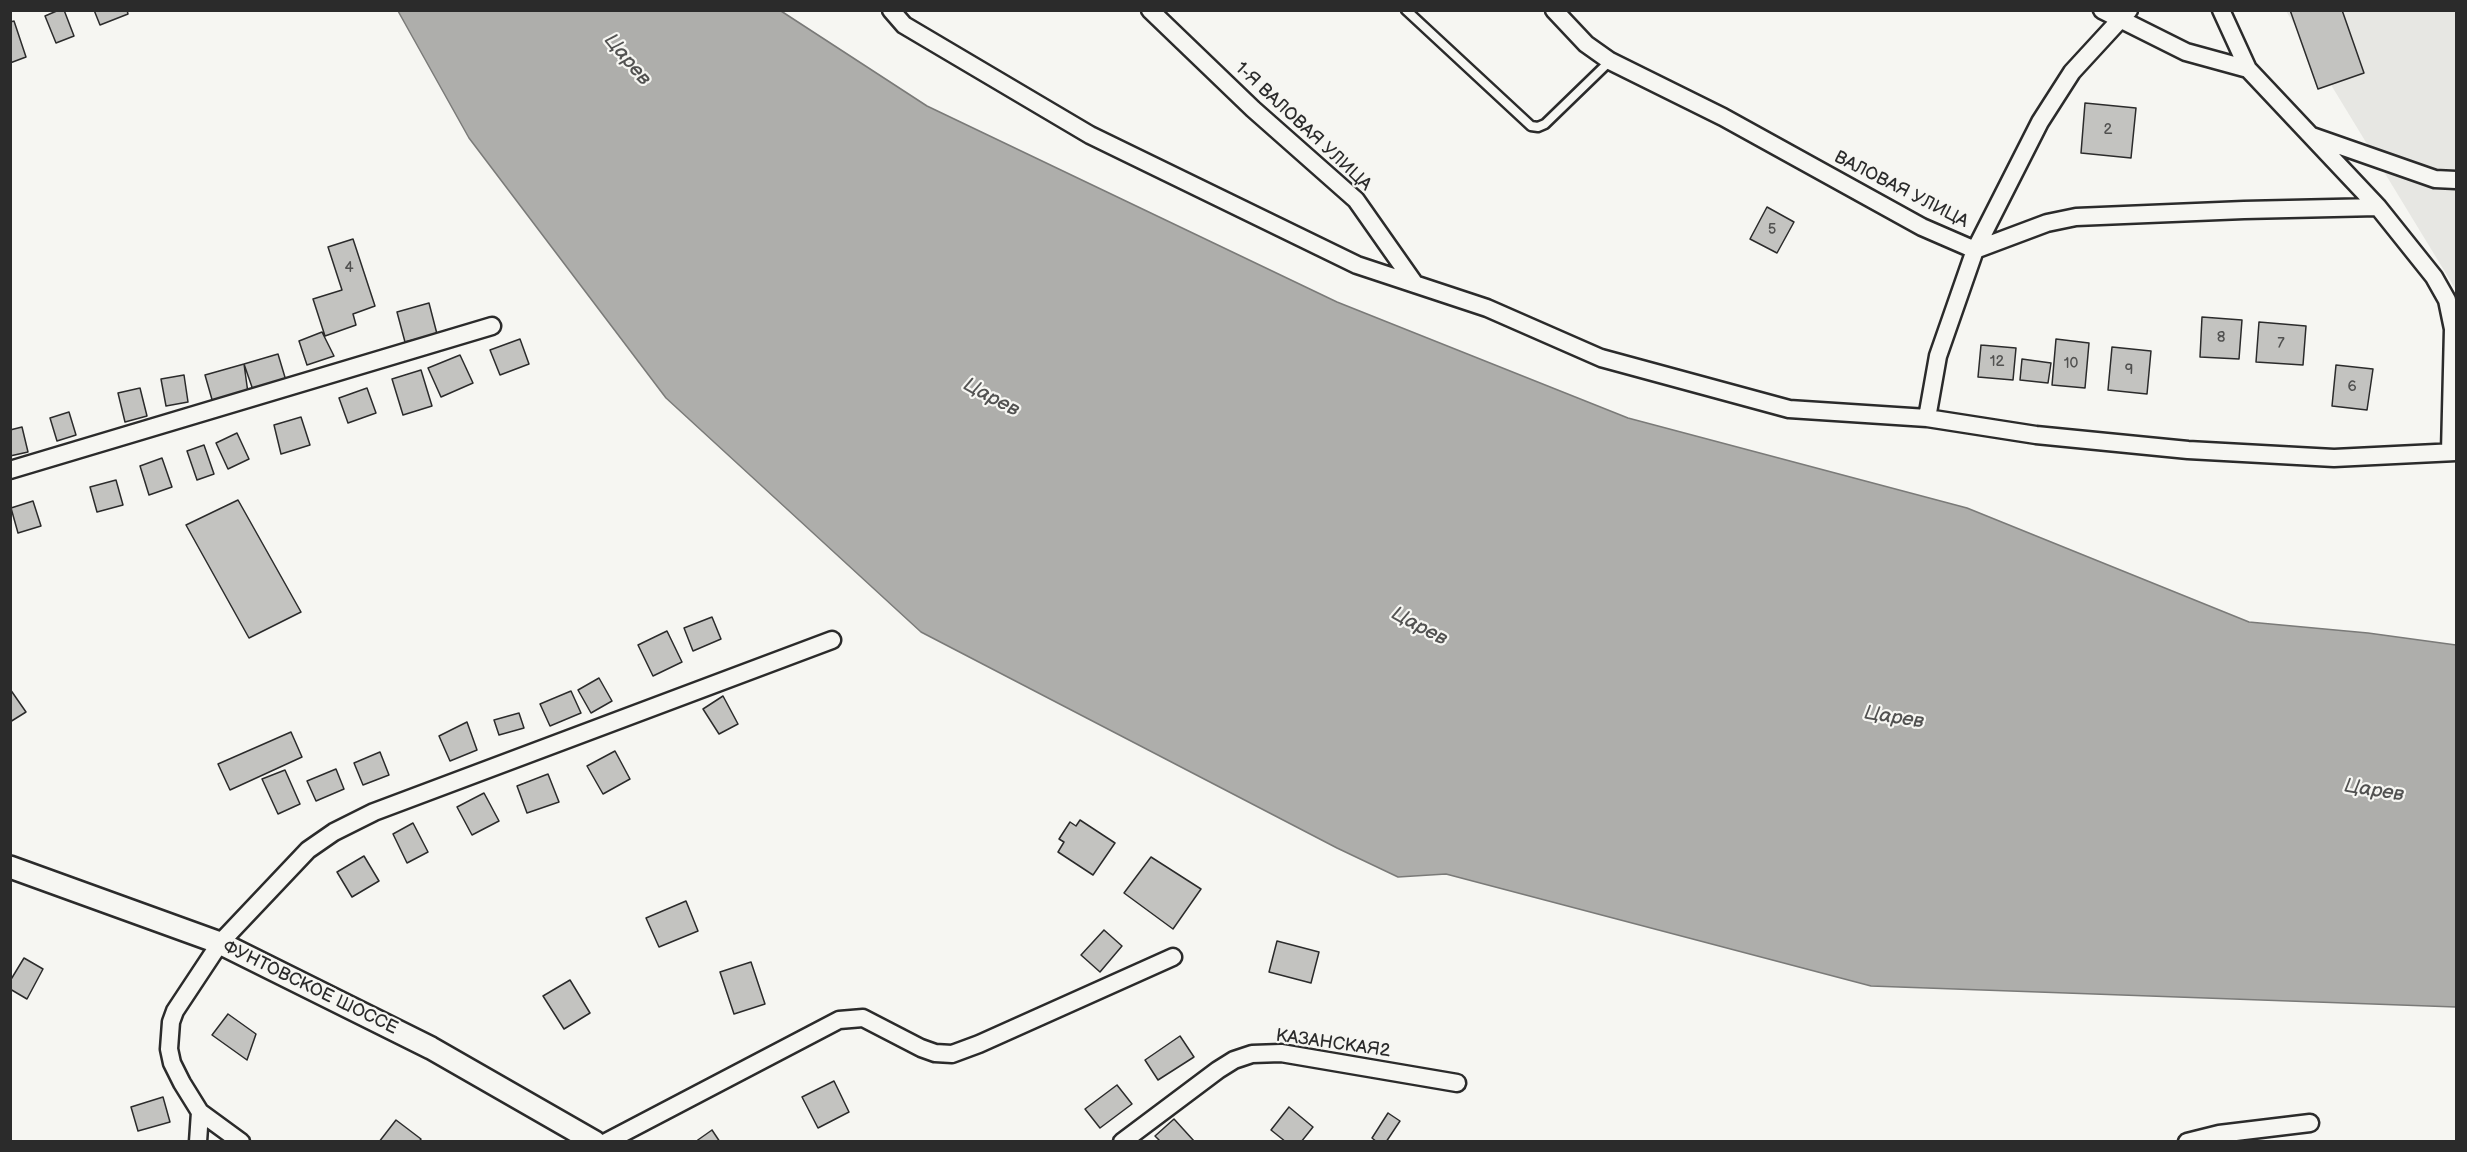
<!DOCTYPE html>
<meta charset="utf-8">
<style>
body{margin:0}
#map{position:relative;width:2467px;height:1152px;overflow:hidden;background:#f6f6f2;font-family:"Balsamiq Sans",sans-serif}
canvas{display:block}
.frame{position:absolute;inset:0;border:12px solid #2b2b2b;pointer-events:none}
</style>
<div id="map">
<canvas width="2467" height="1152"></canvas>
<div class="frame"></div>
</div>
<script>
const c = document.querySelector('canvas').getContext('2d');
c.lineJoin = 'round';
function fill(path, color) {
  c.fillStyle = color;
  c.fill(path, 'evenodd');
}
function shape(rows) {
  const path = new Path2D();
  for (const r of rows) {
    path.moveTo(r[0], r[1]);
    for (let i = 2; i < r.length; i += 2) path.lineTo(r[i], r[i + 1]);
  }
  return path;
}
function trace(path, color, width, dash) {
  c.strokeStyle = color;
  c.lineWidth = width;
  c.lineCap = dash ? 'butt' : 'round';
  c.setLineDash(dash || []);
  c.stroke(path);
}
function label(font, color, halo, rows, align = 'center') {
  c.font = font + ' "Balsamiq Sans",sans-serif';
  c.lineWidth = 4.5;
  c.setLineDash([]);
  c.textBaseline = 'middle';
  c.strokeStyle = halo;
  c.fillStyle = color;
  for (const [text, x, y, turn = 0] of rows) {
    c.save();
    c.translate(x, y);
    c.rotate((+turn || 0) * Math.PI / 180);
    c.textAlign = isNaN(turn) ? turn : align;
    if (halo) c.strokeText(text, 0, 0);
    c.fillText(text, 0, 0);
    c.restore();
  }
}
fill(shape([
 [2286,11,2456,11,2456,290]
]), '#e7e7e3');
const water = shape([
 [398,11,781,11,927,106,1337,302,1628,418,1967,508,2249,622,2368,633,2456,645,2456,1007,1871,986,1446,874,1398,877,1337,848,921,632,666,398,469,138,398,11]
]);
fill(water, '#aeaeab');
trace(water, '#7a7a78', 1.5);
const building = shape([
 [59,10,64,10,74,36,56,43,45,16,59,10],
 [94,10,127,10,128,14,100,25,94,10],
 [2290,10,2342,10,2364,73,2318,89,2290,10],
 [14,21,26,57,10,63,10,22,14,21],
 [2085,103,2136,108,2131,158,2081,153,2085,103],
 [1767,207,1794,222,1777,253,1750,239,1767,207],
 [353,239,375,306,353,314,356,325,325,336,313,299,342,290,328,247,353,239],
 [429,303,437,334,405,342,397,312,429,303],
 [2202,317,2242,320,2239,359,2200,357,2202,317],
 [2259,322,2306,326,2303,365,2256,362,2259,322],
 [322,332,334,356,307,365,299,341,322,332],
 [520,339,529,364,500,375,490,350,520,339],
 [2056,339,2089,343,2085,388,2052,385,2056,339],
 [1981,345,2016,348,2013,380,1978,377,1981,345],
 [2112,347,2151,351,2147,394,2108,390,2112,347],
 [278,354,287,384,253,390,244,364,278,354],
 [460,355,473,383,441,397,428,368,460,355],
 [2022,359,2051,363,2048,383,2020,380,2022,359],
 [244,364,248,393,213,403,205,375,244,364],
 [2336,365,2373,369,2367,410,2332,406,2336,365],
 [421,370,432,406,403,415,392,379,421,370],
 [184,375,188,402,166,406,161,379,184,375],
 [140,388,147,416,125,422,118,393,140,388],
 [367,388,376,413,348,423,339,398,367,388],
 [69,412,76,435,57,441,50,418,69,412],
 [301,417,310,445,281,454,274,425,301,417],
 [22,427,28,452,10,456,10,430,22,427],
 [237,433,249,459,228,469,216,443,237,433],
 [204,445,214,474,197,480,187,451,204,445],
 [162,458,172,487,149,495,140,466,162,458],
 [116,480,123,505,97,512,90,487,116,480],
 [238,500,301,612,249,638,186,525,238,500],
 [33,501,41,526,18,533,11,508,33,501],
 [712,617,721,639,693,651,684,628,712,617],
 [667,631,682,662,653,676,638,645,667,631],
 [599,678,612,701,591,713,578,690,599,678],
 [10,689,26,712,10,722,10,689],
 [571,691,581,713,550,726,540,704,571,691],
 [723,696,738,724,719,734,703,709,723,696],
 [519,713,524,728,499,735,494,720,519,713],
 [467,722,477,750,450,761,439,736,467,722],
 [291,732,302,757,230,790,218,764,291,732],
 [615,751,630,779,603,794,587,766,615,751],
 [380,752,389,775,363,785,354,763,380,752],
 [336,769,344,789,316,801,307,781,336,769],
 [285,770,300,804,278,814,262,779,285,770],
 [548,774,559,802,527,813,517,786,548,774],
 [484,793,499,821,472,835,457,807,484,793],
 [1080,820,1115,843,1093,875,1058,852,1064,842,1059,839,1070,822,1076,826,1080,820],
 [413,823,428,852,407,863,393,834,413,823],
 [364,856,379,881,352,897,337,872,364,856],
 [1151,857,1201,889,1173,929,1124,893,1151,857],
 [686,901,698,931,659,947,646,918,686,901],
 [1104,930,1122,946,1100,972,1081,955,1104,930],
 [1277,941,1319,952,1311,983,1269,972,1277,941],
 [24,958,43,969,27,999,10,989,10,981,24,958],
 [751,962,765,1004,734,1014,720,972,751,962],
 [570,980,590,1013,564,1029,543,996,570,980],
 [228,1014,256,1034,247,1060,212,1035,228,1014],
 [1180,1036,1194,1057,1158,1080,1145,1060,1180,1036],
 [834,1081,849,1112,818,1128,802,1097,834,1081],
 [1117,1085,1132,1104,1100,1128,1085,1109,1117,1085],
 [163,1097,170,1122,138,1131,131,1107,163,1097],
 [1289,1107,1313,1127,1301,1142,1286,1142,1271,1130,1289,1107],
 [1388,1113,1400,1121,1386,1142,1377,1142,1372,1138,1388,1113],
 [1174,1119,1194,1141,1194,1142,1161,1142,1155,1136,1174,1119],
 [396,1120,421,1139,419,1142,379,1142,396,1120],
 [712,1130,720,1142,695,1142,712,1130]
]);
fill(building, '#c3c3c0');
trace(building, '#2b2b2b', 1.5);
const service = shape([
 [1406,10,1531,126,1538,127,1545,124,1610,61]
]);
const minor = shape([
 [891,10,904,25,1090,135,1357,265,1487,308,1601,358,1789,409,1927,418,2036,435,2188,450,2334,458,2456,452],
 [1150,10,1253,109,1356,200,1415,284],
 [1554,10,1586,44,1610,61,1723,117,1922,227,1975,250,2047,223,2076,217,2244,210,2378,207],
 [2102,10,2186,52,2248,69],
 [2221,10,2248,69,2378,207,2434,277,2447,300,2453,329,2450,452],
 [2312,136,2435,179,2456,180],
 [1927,418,1938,356,1975,250,2040,122,2072,72,2129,10],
 [10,470,492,326],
 [198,1142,200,1112],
 [241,1142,200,1112,182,1083,172,1063,169,1049,171,1022,175,1011,220,943,308,850,334,832,374,812,832,640],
 [606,1142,839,1020,863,1018,921,1048,935,1053,952,1054,979,1044,1173,957],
 [1122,1142,1218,1070,1234,1060,1252,1054,1281,1053,1457,1083],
 [2187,1142,2219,1134,2310,1123]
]);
const tertiary = shape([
 [10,867,220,943,431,1048,595,1142]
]);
trace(service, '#2b2b2b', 13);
trace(minor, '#2b2b2b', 21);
trace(tertiary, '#2b2b2b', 26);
trace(service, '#f6f6f2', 8);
trace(minor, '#f6f6f2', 16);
trace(tertiary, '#f6f6f2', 21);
label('15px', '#515150', null, [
 ["2",2108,130],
 ["5",1772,230],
 ["4",349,268],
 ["8",2221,338],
 ["7",2281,344],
 ["12",1997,362],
 ["10",2071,364],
 ["9",2129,370],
 ["6",2352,387]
]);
label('18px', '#2b2b2b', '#f6f6f2', [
 ["1-Я ВАЛОВАЯ УЛИЦА",1303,127,43],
 ["ВАЛОВАЯ УЛИЦА",1901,190,27],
 ["ФУНТОВСКОЕ ШОССЕ",310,988,26],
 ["КАЗАНСКАЯ2",1333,1044,8]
]);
label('italic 20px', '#525251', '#f6f6f2', [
 ["Царев",627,60,50],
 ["Царев",991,398,28],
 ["Царев",1419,627,28],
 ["Царев",1894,718,9],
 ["Царев",2374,791,9]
]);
</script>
